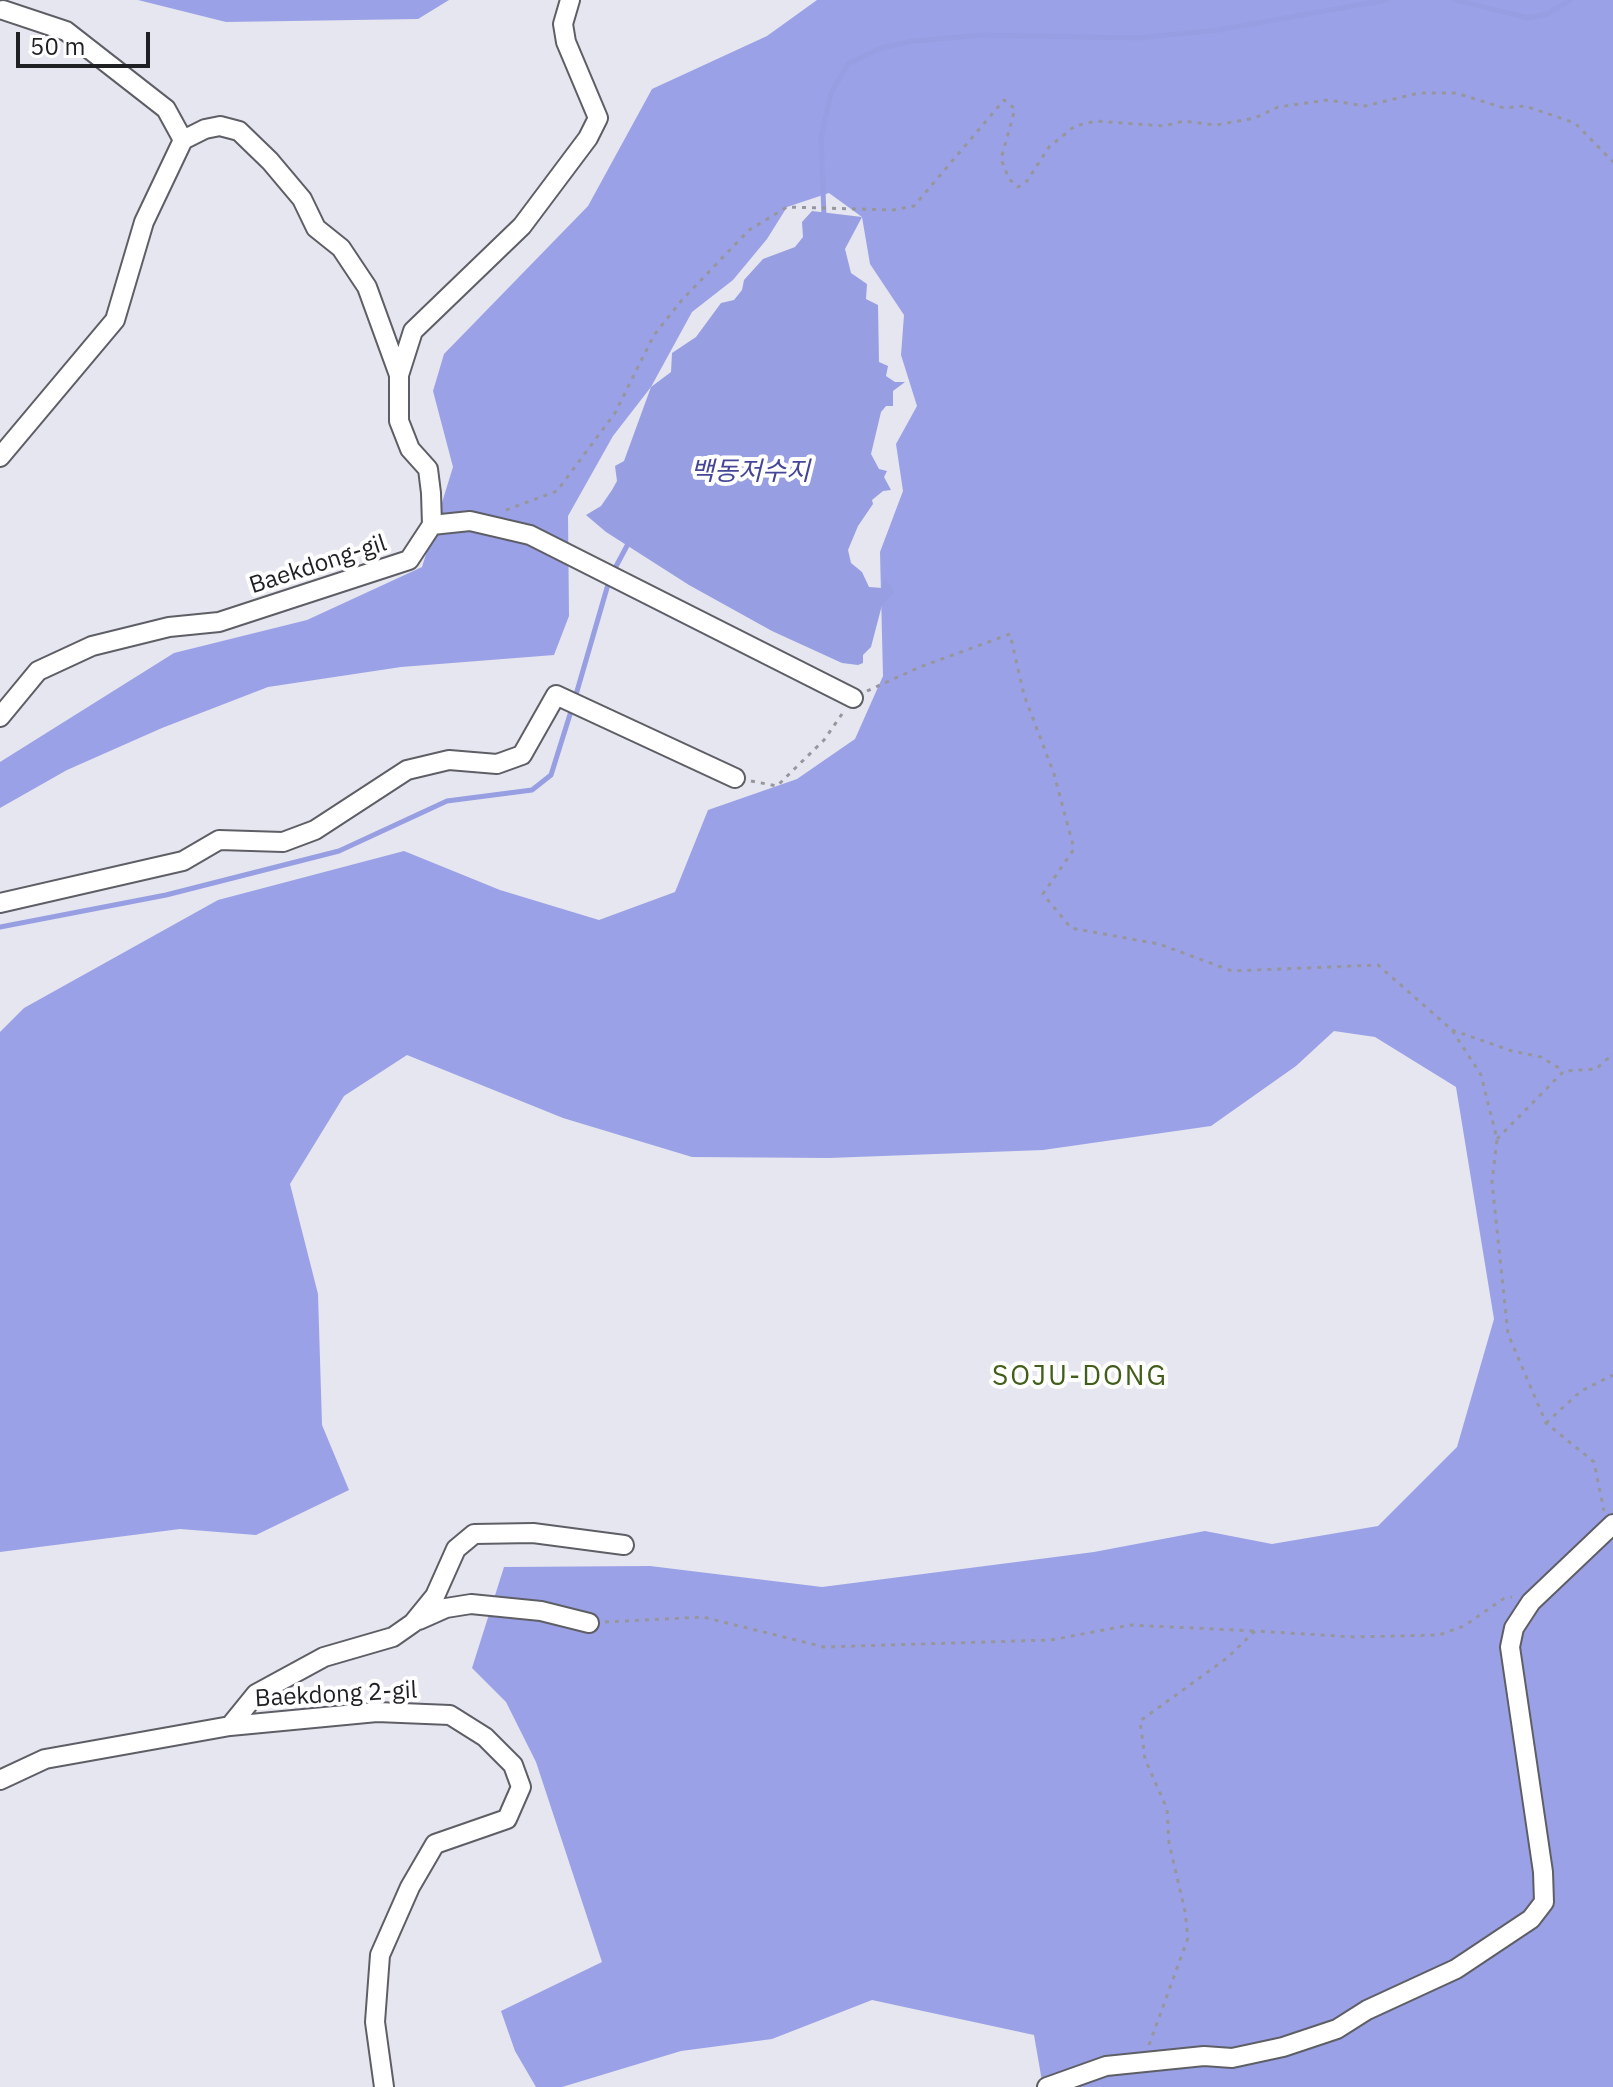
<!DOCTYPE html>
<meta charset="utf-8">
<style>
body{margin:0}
#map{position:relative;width:1613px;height:2087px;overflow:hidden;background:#e5e6ef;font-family:"IBM Plex Sans",sans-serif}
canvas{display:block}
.scale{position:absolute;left:16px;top:32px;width:134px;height:36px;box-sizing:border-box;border:4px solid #1f2023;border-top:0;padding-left:10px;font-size:24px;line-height:28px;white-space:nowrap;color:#1f2023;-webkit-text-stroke:6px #fff;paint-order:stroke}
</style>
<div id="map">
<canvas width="1613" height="2087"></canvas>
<div class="scale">50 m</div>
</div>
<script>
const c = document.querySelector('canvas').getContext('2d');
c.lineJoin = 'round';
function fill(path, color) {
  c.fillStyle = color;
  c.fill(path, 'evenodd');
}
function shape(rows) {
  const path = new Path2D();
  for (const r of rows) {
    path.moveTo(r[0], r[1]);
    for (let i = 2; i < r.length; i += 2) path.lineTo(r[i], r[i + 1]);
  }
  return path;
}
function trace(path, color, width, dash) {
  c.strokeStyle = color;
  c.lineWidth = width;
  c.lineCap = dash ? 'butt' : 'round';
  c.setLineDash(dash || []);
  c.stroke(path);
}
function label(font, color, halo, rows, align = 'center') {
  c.font = font + ' "IBM Plex Sans","Noto Sans KR",sans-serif';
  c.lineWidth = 8;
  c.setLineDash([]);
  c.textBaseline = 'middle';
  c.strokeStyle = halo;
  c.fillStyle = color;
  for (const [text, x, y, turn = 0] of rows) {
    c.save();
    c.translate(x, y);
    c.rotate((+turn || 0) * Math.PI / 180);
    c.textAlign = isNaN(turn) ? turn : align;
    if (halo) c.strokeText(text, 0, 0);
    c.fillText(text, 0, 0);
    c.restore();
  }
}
fill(shape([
 [138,0,449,0,418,19,226,22],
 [817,0,1613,0,1613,2087,1043,2087,1034,2035,872,2000,772,2039,681,2051,562,2087,536,2087,515,2051,501,2011,602,1962,536,1762,506,1702,472,1668,504,1567,650,1566,822,1587,1094,1552,1205,1531,1272,1544,1378,1526,1457,1447,1494,1319,1456,1087,1375,1037,1334,1031,1296,1066,1211,1126,1043,1150,829,1158,692,1157,563,1118,407,1055,344,1096,290,1184,318,1294,322,1425,349,1490,256,1535,180,1529,0,1552,0,1032,24,1008,218,900,404,851,500,890,599,920,675,892,708,810,797,779,855,739,883,676,880,552,903,491,896,444,917,406,901,355,904,315,870,264,862,217,829,193,787,207,767,239,733,280,692,312,651,387,613,436,568,516,569,616,554,655,401,667,268,687,162,728,67,770,0,808,0,762,174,653,307,620,422,567,453,467,433,391,444,354,588,206,652,89,767,36]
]), '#9ba1e6');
fill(shape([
 [812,211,862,217,845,249,851,273,867,284,866,299,878,305,879,362,888,366,886,376,895,382,905,382,893,391,893,406,886,406,881,412,871,454,879,469,887,471,884,477,891,490,883,491,872,500,873,504,858,526,848,550,851,563,862,572,869,587,882,588,885,577,894,593,882,605,871,647,863,655,863,663,858,665,842,663,772,631,689,585,606,532,586,515,601,506,612,490,617,481,615,466,624,461,651,387,671,372,672,353,696,337,721,303,734,300,742,290,744,280,763,259,795,247,803,237,802,222]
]), '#979ee2');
trace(shape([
 [1455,0,1529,18,1547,14,1570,0],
 [824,217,821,138,831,93,848,64,881,48,913,41,983,35,1137,38,1218,30,1386,0],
 [613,572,629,542],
 [575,698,609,581],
 [0,927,166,895,339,851,447,801,532,790,551,775,572,708]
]), '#979ee2', 5);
const minor = shape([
 [183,140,205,129,220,126,239,131,270,161,302,199,316,228,341,248,367,287,399,375],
 [0,457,115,320,144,222,183,140,166,109,66,31,3,10],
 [432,525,470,521,530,535,853,698],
 [0,717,38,671,92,646,169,627,219,622,409,560,432,525,431,493,428,469,410,449,399,421,399,375,413,331,522,226,588,138,598,118,566,42,563,24,570,0],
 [0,903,183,861,219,840,283,842,315,830,407,770,449,760,497,764,522,755,556,695,735,778],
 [419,1620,446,1608,471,1604,541,1611,589,1623],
 [230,1726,256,1694,324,1657,393,1637,413,1623,435,1596,456,1549,474,1534,533,1533,624,1545],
 [0,1780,45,1759,230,1726,377,1712,450,1715,485,1737,513,1765,521,1787,507,1819,435,1844,410,1887,380,1955,375,2022,384,2087],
 [1047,2087,1106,2066,1204,2056,1232,2058,1283,2047,1337,2029,1367,2010,1456,1969,1531,1919,1544,1902,1543,1872,1510,1647,1514,1628,1531,1602,1613,1524]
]);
trace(minor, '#5e5f66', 22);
trace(shape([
 [506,510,557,491,615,413,654,335,682,300,749,230,787,207,893,210,914,206,1004,100,1015,109,1001,159,1009,179,1018,187,1027,181,1049,147,1075,126,1096,121,1164,126,1184,121,1216,125,1255,118,1278,107,1328,100,1365,106,1419,93,1456,93,1504,108,1525,106,1575,123,1613,162],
 [867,691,920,667,1010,634,1024,695,1054,774,1074,849,1043,894,1071,928,1159,944,1232,971,1378,965,1452,1030,1481,1075,1497,1139,1492,1182,1508,1334,1546,1423,1594,1462,1604,1511],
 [751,781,777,786,824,740,842,714],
 [1452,1030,1512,1051,1541,1057,1564,1071],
 [1497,1139,1564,1071,1596,1069,1613,1054],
 [1546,1423,1581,1391,1613,1375],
 [605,1622,703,1617,824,1647,1051,1640,1130,1625,1255,1631],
 [1149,2045,1188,1938,1185,1911,1169,1843,1167,1809,1145,1759,1140,1721,1227,1658,1255,1631,1354,1637,1439,1635,1464,1626,1503,1599,1512,1597]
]), '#96979d', 3, [4, 6]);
trace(minor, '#fff', 18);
label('24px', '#1f2023', '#fff', [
 ["Baekdong-gil",318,565,-18],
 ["Baekdong 2-gil",336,1695,-3]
]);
label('italic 26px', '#464698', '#fff', [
 ["백동저수지",750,472]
]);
c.letterSpacing = '2px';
label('28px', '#415e1b', '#fff', [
 ["SOJU-DONG",1080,1377]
]);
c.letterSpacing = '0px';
</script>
